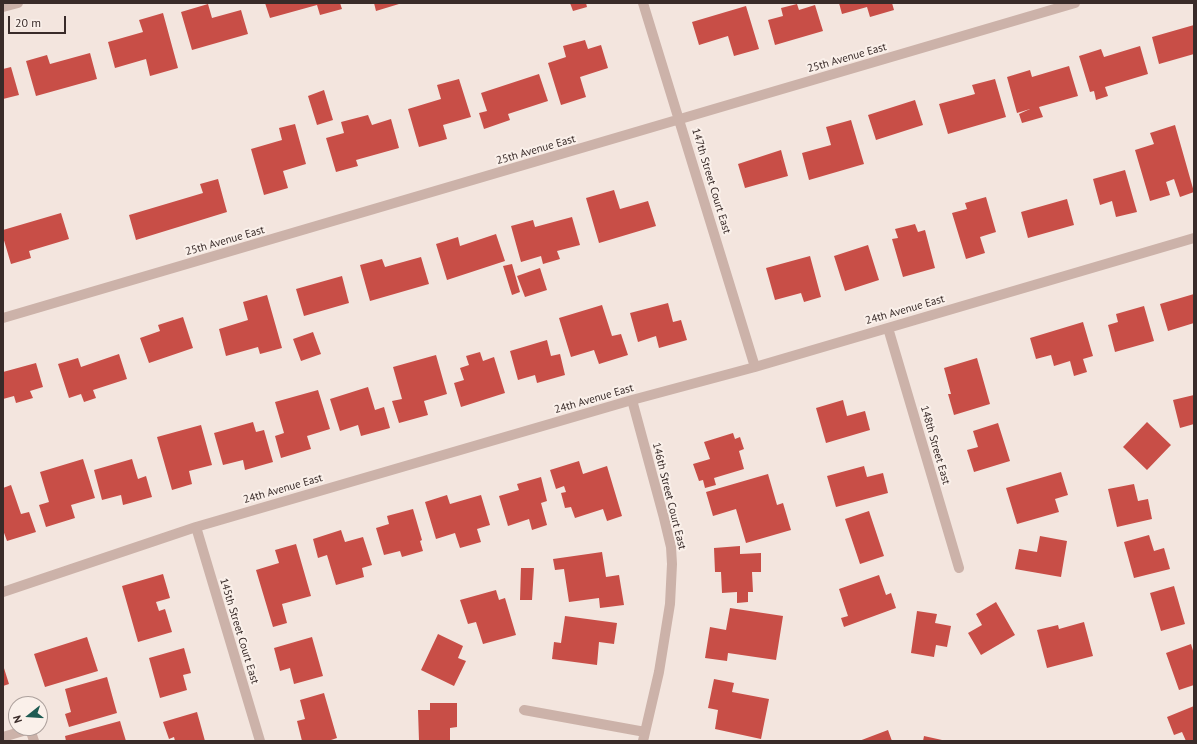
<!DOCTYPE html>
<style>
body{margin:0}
#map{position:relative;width:1197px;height:744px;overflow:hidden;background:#f3e5de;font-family:"PT Sans",sans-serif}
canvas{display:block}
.frame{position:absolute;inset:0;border:4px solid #392b29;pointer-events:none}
.north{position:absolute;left:8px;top:696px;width:40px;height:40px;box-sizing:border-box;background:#faf0ea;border:1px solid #ada19d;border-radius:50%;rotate:253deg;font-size:11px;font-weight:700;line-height:16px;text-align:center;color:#392b29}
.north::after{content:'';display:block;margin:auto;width:14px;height:18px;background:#1e5b53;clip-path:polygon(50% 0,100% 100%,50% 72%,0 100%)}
.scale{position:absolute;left:8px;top:16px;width:58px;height:18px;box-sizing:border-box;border:2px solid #392b29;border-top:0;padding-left:5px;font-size:12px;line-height:14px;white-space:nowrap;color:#392b29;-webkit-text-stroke:3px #faf0ea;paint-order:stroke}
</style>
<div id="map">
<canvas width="1197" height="744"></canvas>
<div class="frame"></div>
<div class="north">N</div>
<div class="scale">20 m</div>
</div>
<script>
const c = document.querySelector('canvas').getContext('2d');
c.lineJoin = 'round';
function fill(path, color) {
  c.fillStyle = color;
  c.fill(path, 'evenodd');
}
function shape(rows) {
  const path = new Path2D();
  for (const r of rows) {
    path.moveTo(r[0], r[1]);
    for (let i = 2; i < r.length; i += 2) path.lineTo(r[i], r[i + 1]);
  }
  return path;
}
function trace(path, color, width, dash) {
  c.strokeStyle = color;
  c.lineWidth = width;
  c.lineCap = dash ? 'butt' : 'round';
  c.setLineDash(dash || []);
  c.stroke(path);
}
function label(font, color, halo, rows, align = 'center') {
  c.font = font + ' "PT Sans",sans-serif';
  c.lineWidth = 4;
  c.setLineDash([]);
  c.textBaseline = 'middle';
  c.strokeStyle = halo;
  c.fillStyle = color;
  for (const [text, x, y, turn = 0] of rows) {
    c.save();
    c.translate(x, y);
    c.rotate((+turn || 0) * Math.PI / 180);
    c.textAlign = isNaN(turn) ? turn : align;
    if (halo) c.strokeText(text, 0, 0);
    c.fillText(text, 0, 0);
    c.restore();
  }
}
fill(shape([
 [265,3,340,3,342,9,320,15,317,5,270,18],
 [374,3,399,3,399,4,376,11],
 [570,3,586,3,587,7,573,11],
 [839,3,892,3,894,10,870,17,867,7,842,14],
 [208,4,212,18,241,10,248,34,192,50,181,12],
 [797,4,799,10,815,5,823,31,775,45,768,20,783,16,781,8],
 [746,6,759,49,734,56,728,36,699,45,692,22],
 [163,13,178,68,150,76,146,59,115,68,108,42,143,32,139,20],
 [1194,25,1194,54,1159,64,1152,37],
 [585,40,588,49,601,45,608,68,580,77,586,97,561,105,548,63,566,57,563,46],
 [1140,46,1148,74,1105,87,1108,96,1096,100,1094,91,1090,92,1079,56,1101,49,1104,57],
 [90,53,97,79,36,96,26,61,47,55,50,64],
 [1069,66,1078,96,1039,107,1043,117,1022,123,1019,114,1030,109,1017,113,1007,77,1030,70,1032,77],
 [11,67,19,95,3,99,3,69],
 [539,74,548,101,508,114,510,120,484,129,479,113,487,111,481,93],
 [459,79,471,117,443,125,447,139,419,147,408,109,441,99,437,85],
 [995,79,1006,117,948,134,939,104,975,94,972,85],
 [324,90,333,120,317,125,308,96],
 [915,100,923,125,876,140,868,115],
 [368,115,372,125,391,119,399,148,356,160,358,166,336,172,326,138,344,133,341,122],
 [851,120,864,164,809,180,802,153,831,145,826,127],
 [295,124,306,164,283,171,288,188,264,195,251,149,282,140,279,128],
 [1175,125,1194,192,1180,197,1174,179,1166,182,1170,195,1150,201,1135,150,1154,144,1150,133],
 [781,150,788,176,745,188,738,164],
 [1125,170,1137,212,1116,217,1112,201,1100,205,1093,179],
 [218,179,227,212,136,240,129,215,203,193,200,184],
 [614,190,620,209,648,201,656,226,599,243,586,198],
 [986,197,996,232,980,237,985,253,966,259,952,213,967,209,965,203],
 [1067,199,1074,225,1028,238,1021,212],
 [61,213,69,239,29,251,31,258,11,264,3,237,3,230],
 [572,217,580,245,557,251,560,259,543,264,541,256,521,262,511,226,533,220,535,227],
 [915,224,918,232,925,230,935,268,903,277,892,239,898,238,895,229],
 [496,234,505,261,447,280,436,244,458,237,460,246],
 [868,245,879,280,845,291,834,256],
 [810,256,821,297,804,302,801,293,775,300,766,268],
 [421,257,429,284,370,301,360,265,382,259,385,267],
 [512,264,520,292,512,295,503,266],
 [540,268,547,290,525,297,517,276],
 [342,276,349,303,304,316,296,289],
 [1194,294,1194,323,1168,331,1160,304],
 [267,295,282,348,260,354,258,347,226,356,219,329,248,320,243,302],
 [668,303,673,322,681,320,687,340,659,348,656,336,638,342,630,313],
 [602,305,612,336,621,334,628,355,599,364,594,350,571,357,559,318],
 [1144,306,1154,341,1115,352,1108,325,1118,322,1116,314],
 [183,317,193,348,149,363,140,338,160,331,158,325],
 [1083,322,1093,356,1083,359,1087,372,1074,376,1070,361,1054,366,1051,355,1036,359,1030,338],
 [313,332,321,354,301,361,293,339],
 [547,340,551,356,560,354,565,375,537,383,535,375,518,380,510,351],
 [480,352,483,361,494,357,505,393,461,407,454,383,464,380,460,368,469,365,466,356],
 [119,354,127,379,93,390,96,398,84,402,81,394,69,398,58,364,78,358,81,367],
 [436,355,447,394,424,401,428,415,399,423,392,401,402,399,393,367],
 [977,358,990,404,954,415,948,394,951,394,944,368],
 [36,363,43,387,30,391,33,398,16,403,14,396,3,399,3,372],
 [368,387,375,410,384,407,390,428,361,436,358,425,340,431,330,399],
 [318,390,330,429,307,436,311,449,281,458,275,436,284,433,275,402],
 [1194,395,1194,424,1180,428,1173,400],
 [843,400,847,416,865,411,870,430,826,443,816,408],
 [253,422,256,432,264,430,273,462,245,470,243,460,223,465,214,433],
 [1147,422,1171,445,1147,470,1123,447],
 [998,423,1010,461,974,472,967,450,978,447,973,431],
 [201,425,212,465,189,471,192,484,172,490,157,437],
 [733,433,735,439,740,437,744,449,739,451,744,469,714,478,716,485,705,488,703,480,699,481,693,464,710,459,704,442],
 [83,459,95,498,71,505,75,518,46,527,39,505,49,502,40,472],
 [132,459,138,479,146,476,152,497,123,505,121,495,102,500,94,470],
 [579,461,583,474,607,466,622,516,607,521,603,509,575,518,571,507,565,508,561,493,566,492,564,486,556,489,550,470],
 [864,466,867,477,883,473,888,493,836,507,827,476],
 [1061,472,1068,495,1055,499,1059,512,1017,524,1006,488],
 [768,474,777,505,783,503,791,530,746,543,736,509,713,516,706,492],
 [541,477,547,501,541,503,547,525,532,530,529,519,508,526,499,496,519,490,517,484],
 [1134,484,1138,501,1148,499,1152,519,1117,527,1108,489],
 [11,485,21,514,29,512,36,532,7,541,3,530,3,488],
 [447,495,450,504,481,495,490,525,477,529,481,542,460,548,455,533,436,539,425,502],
 [413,509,422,540,420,541,423,551,402,557,400,551,384,555,376,528,389,524,387,516],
 [869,511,884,556,860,564,845,519],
 [341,530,345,542,363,537,372,565,362,568,364,577,336,585,327,555,318,558,313,539],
 [1149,535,1154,551,1164,548,1170,569,1134,578,1124,542],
 [1040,536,1067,541,1061,577,1015,569,1019,549,1037,552],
 [296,544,311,596,282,604,287,623,273,627,256,570,279,563,275,550],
 [740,546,740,554,761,553,761,572,752,572,753,592,748,592,748,602,737,603,737,592,722,593,721,572,715,572,714,548],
 [602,552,606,577,619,575,624,605,600,608,599,598,569,602,564,569,555,570,553,559],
 [521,568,534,568,532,600,520,600],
 [163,574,170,598,156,602,159,611,165,609,172,632,138,642,122,586],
 [879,575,886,595,891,593,896,608,844,627,841,618,848,616,839,589],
 [1174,586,1185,624,1161,631,1150,593],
 [496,590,499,600,505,598,516,635,483,644,476,622,468,624,460,600],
 [996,602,1015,635,981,655,968,633,982,625,976,614],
 [730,608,783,616,776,660,728,653,727,661,705,658,710,627,726,630],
 [917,611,937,614,935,623,951,626,947,647,936,645,934,657,911,653],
 [565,616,617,623,614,644,599,642,597,665,552,659,554,642,561,643],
 [1084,622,1093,656,1047,668,1037,630,1058,625,1059,629],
 [438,634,463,646,458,658,466,661,454,686,421,670],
 [87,637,98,671,45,687,34,654],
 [312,637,323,676,294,684,290,668,280,671,274,648],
 [1191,644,1194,654,1194,685,1179,690,1166,653],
 [184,648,191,673,183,675,187,690,160,698,149,658],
 [3,665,9,684,3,686],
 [107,677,117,713,69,727,65,714,71,712,65,689],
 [714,679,734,683,732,692,769,699,761,739,715,729,718,710,708,708],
 [324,693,337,738,328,741,302,741,297,721,305,719,300,700],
 [430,703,457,703,457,727,450,728,450,741,419,741,418,710,430,710],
 [1194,706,1194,741,1186,741,1182,732,1174,735,1167,717],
 [197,712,205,741,175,741,174,737,169,739,163,722],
 [120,721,126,741,66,741,65,736],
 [888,730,892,741,859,741],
 [924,736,942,740,942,741,923,741]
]), '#c84e47');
trace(shape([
 [643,3,755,367],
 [3,7,18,3],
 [3,318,1075,3],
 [888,328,959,568],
 [632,400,664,518,671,547,672,564,670,604,659,672,643,741],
 [196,527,260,741],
 [3,592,196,527,632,400,755,367,1194,238],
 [524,710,645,732],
 [3,737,30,729,34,741]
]), '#ccb2a9', 10);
label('11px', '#392b29', '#faf0ea', [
 ["25th Avenue East",847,58,-16],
 ["25th Avenue East",536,150,-16],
 ["147th Street Court East",711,181,73],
 ["25th Avenue East",225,241,-16],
 ["24th Avenue East",905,310,-16],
 ["24th Avenue East",594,399,-16],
 ["148th Street East",935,445,74],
 ["24th Avenue East",283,489,-16],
 ["146th Street Court East",669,496,76],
 ["145th Street Court East",239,631,73]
]);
</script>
